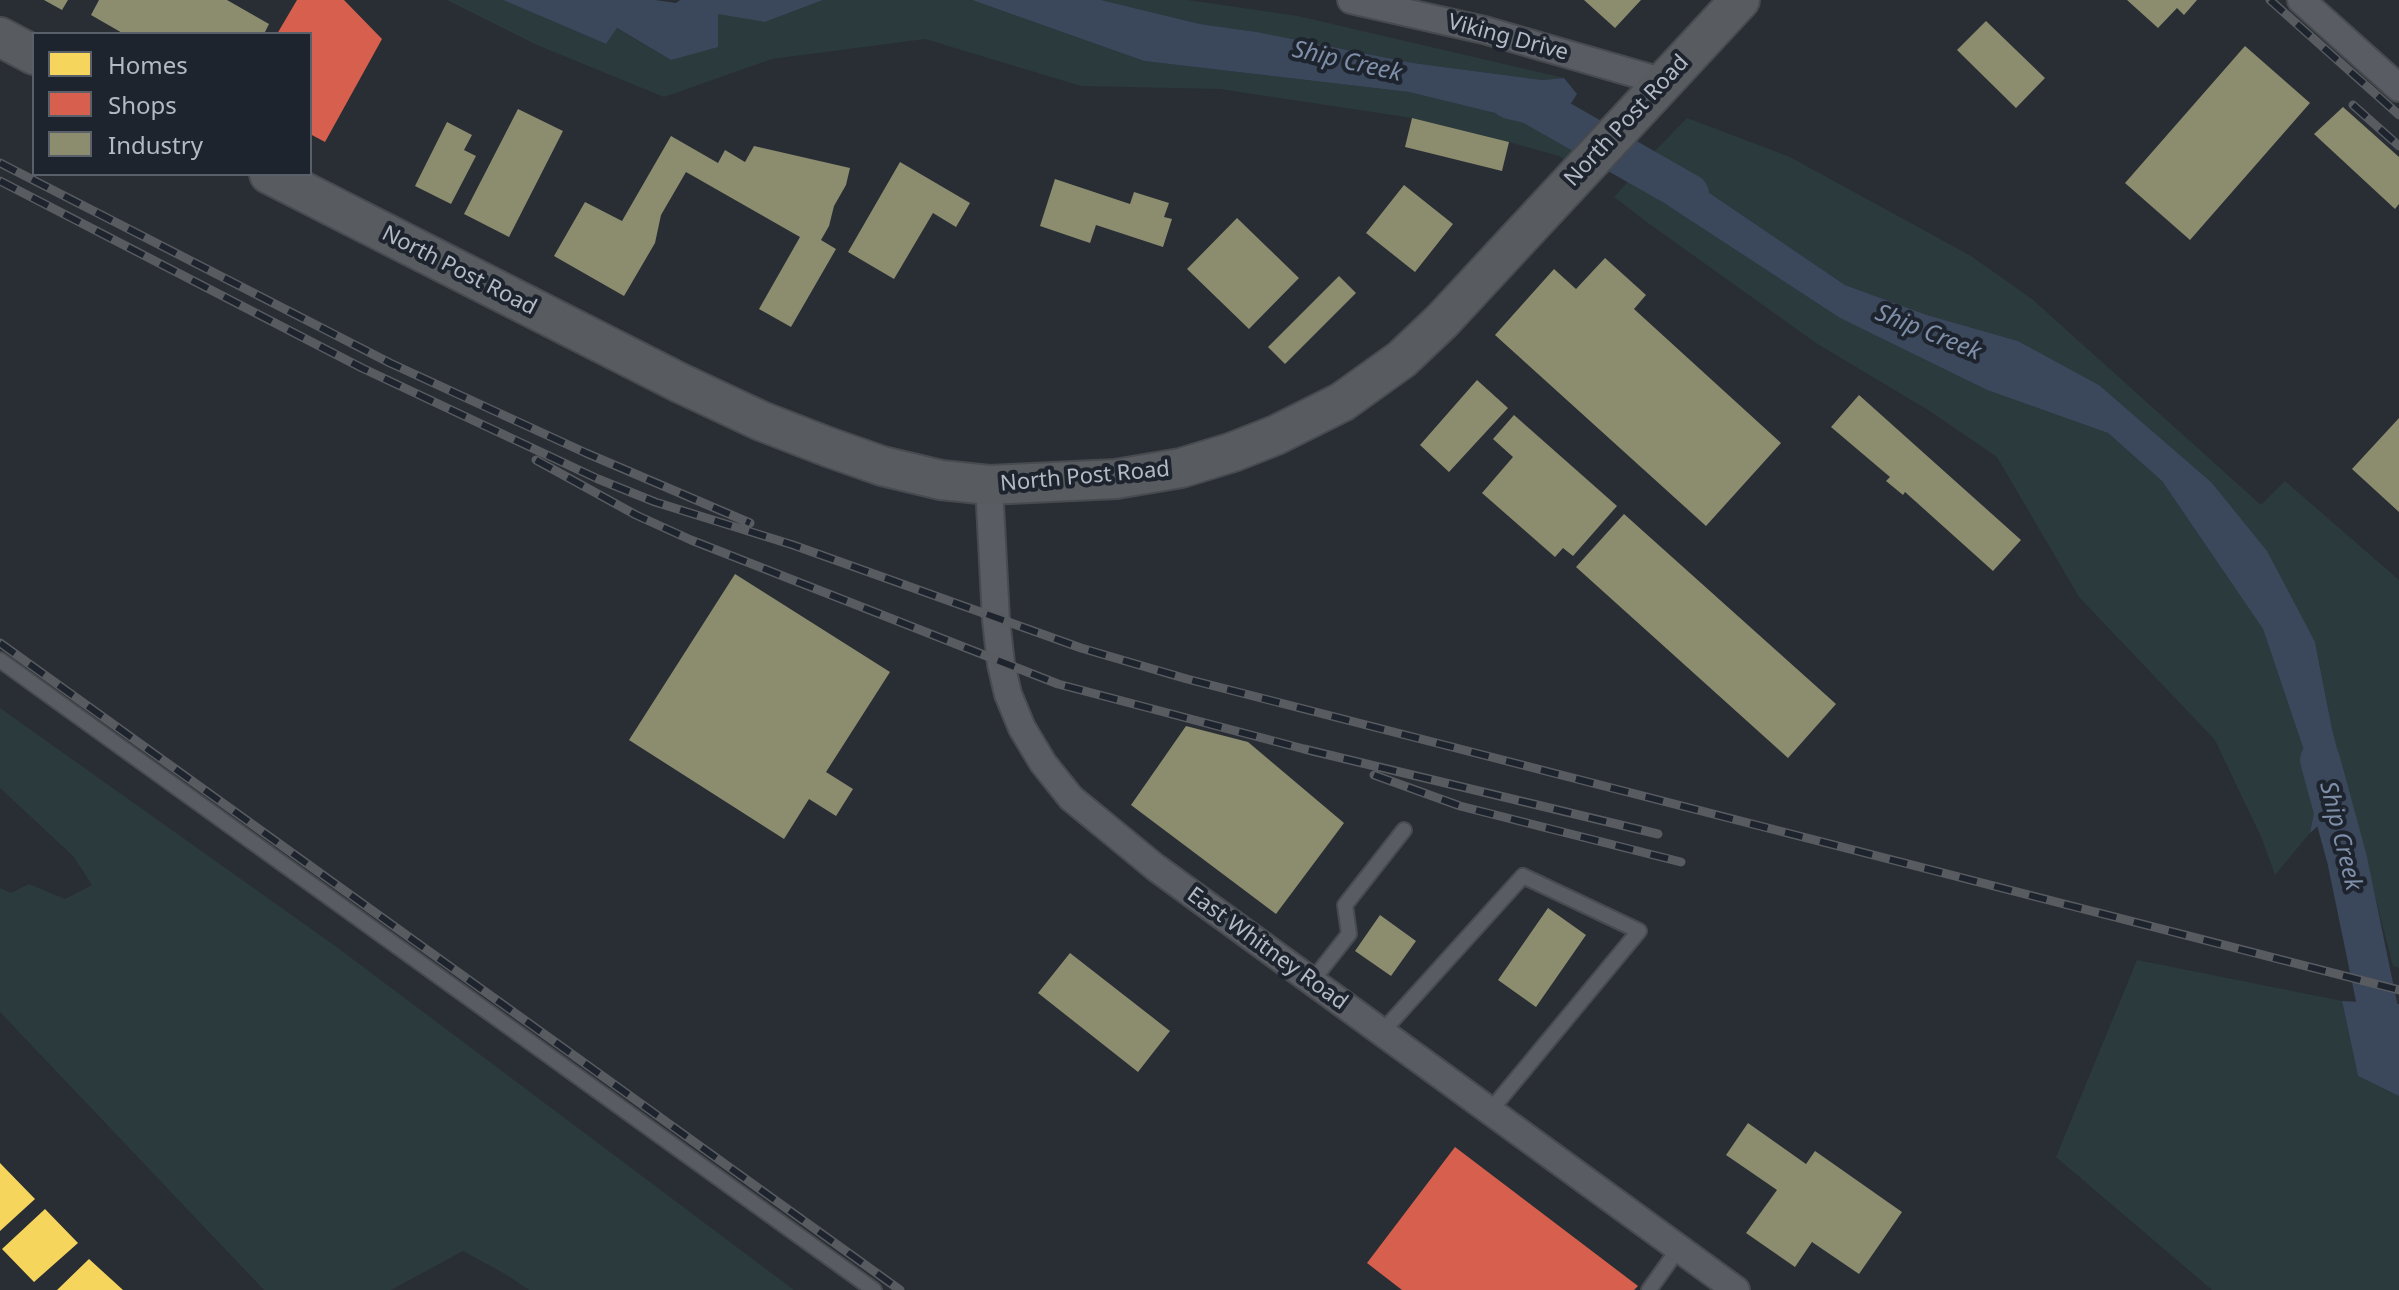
<!DOCTYPE html>
<style>
body{margin:0}
#map{position:relative;width:2399px;height:1290px;overflow:hidden;background:#292e34;font-family:"Noto Sans",sans-serif}
canvas{display:block}
.legend{position:absolute;left:32px;top:32px;width:280px;height:144px;box-sizing:border-box;background:#1e242e;border:2px solid #5a606a;margin:0;padding:10px 14px;list-style:none;font-size:24px;color:#b4bac5}
.legend li{display:flex;align-items:center;gap:16px;height:40px}
.legend b{width:40px;border:2px solid #5a606a}
</style>
<div id="map">
<canvas width="2399" height="1290"></canvas>
<ul class="legend">
<li><b style="height:22px;background:#f6d55c"></b>Homes</li>
<li><b style="height:22px;background:#d6604d"></b>Shops</li>
<li><b style="height:22px;background:#8c8c6e"></b>Industry</li>
</ul>
</div>
<script>
const c = document.querySelector('canvas').getContext('2d');
c.lineJoin = 'round';
function fill(path, color) {
  c.fillStyle = color;
  c.fill(path, 'evenodd');
}
function shape(rows) {
  const path = new Path2D();
  for (const r of rows) {
    path.moveTo(r[0], r[1]);
    for (let i = 2; i < r.length; i += 2) path.lineTo(r[i], r[i + 1]);
  }
  return path;
}
function trace(path, color, width, dash) {
  c.strokeStyle = color;
  c.lineWidth = width;
  c.lineCap = dash ? 'butt' : 'round';
  c.setLineDash(dash || []);
  c.stroke(path);
}
function label(font, color, halo, rows, align = 'center') {
  c.font = font + ' "Noto Sans",sans-serif';
  c.lineWidth = 8;
  c.setLineDash([]);
  c.textBaseline = 'middle';
  c.strokeStyle = halo;
  c.fillStyle = color;
  for (const [text, x, y, turn = 0] of rows) {
    c.save();
    c.translate(x, y);
    c.rotate((+turn || 0) * Math.PI / 180);
    c.textAlign = isNaN(turn) ? turn : align;
    if (halo) c.strokeText(text, 0, 0);
    c.fillText(text, 0, 0);
    c.restore();
  }
}
fill(shape([
 [447,0,503,0,606,44,616,28,671,60,717,13,765,22,823,0,972,0,1144,61,1409,92,1544,125,1578,151,1567,162,1559,156,1509,142,1412,118,1220,89,1081,86,925,39,772,59,664,97,537,45],
 [1101,0,1188,0,1298,16,1564,78,1542,80,1413,63,1257,32,1200,24],
 [1687,118,1790,157,1971,256,2032,299,2261,505,2285,481,2399,580,2399,968,2393,966,2332,729,2315,642,2211,482,2099,385,2018,341,1927,315,1845,285,1652,154],
 [1633,176,1670,207,1840,318,1987,390,2108,433,2162,481,2263,629,2318,792,2310,833,2275,875,2262,839,2215,740,2079,597,1997,457,1928,410,1816,343,1648,223,1614,197],
 [0,708,338,948,794,1290,529,1290,507,1275,463,1251,391,1290,264,1290,0,1012,0,888,11,893,29,884,65,899,92,885,73,856,0,788],
 [2137,960,2342,1001,2358,1076,2399,1096,2399,1290,2212,1290,2056,1157]
]), '#2b3a3c');
fill(shape([
 [503,0,655,0,676,3,680,0,823,0,765,22,718,14,718,47,671,60,617,28,606,44],
 [972,0,1101,0,1200,24,1257,32,1413,63,1542,80,1564,78,1577,94,1553,131,1544,125,1409,92,1144,61],
 [1652,154,1845,285,1927,315,2018,341,2099,385,2211,482,2267,551,2315,642,2332,729,2350,797,2310,833,2318,792,2263,629,2162,481,2108,433,1987,390,1840,318,1670,207,1633,176],
 [2342,1001,2399,1004,2399,1096,2358,1076]
]), '#3b475b');
fill(shape([
 [0,1163,35,1199,0,1231],
 [45,1209,78,1243,34,1282,2,1249],
 [89,1259,123,1290,57,1290]
]), '#f6d55c');
fill(shape([
 [297,0,344,0,382,39,325,142,310,134,310,34,277,34],
 [1455,1147,1638,1286,1634,1290,1402,1290,1367,1263]
]), '#d6604d');
fill(shape([
 [44,0,68,0,62,10],
 [99,0,227,0,269,24,264,34,124,34,91,15],
 [1584,0,1641,0,1615,28],
 [2127,0,2197,0,2184,15,2177,8,2158,28],
 [1986,21,2045,78,2016,108,1957,50],
 [2245,46,2310,103,2190,240,2125,183],
 [2343,107,2399,157,2399,204,2395,209,2314,134],
 [518,109,563,131,509,237,464,214],
 [1412,118,1509,142,1502,171,1405,147],
 [447,122,472,135,464,150,476,156,451,204,415,186],
 [671,136,718,163,725,150,745,162,754,146,850,168,846,185,834,206,829,226,821,240,836,249,791,327,759,309,800,237,686,172,661,215,655,243,624,296,554,256,585,202,622,221],
 [900,162,970,203,956,227,933,213,894,279,848,252],
 [1055,179,1130,204,1134,192,1169,203,1164,217,1172,219,1163,247,1096,225,1090,243,1040,226],
 [1404,185,1453,224,1415,272,1366,233],
 [1237,218,1299,278,1249,329,1187,269],
 [1605,258,1646,295,1634,309,1781,443,1706,526,1495,335,1554,269,1576,289],
 [1339,276,1356,293,1285,364,1268,347],
 [1477,380,1508,408,1449,472,1420,445],
 [1859,395,2021,540,1993,571,1905,492,1903,495,1886,481,1890,477,1831,427],
 [1514,415,1617,506,1573,556,1563,548,1555,557,1482,493,1513,457,1493,439],
 [2399,418,2399,512,2352,469],
 [1624,514,1836,704,1788,758,1576,567],
 [735,574,890,672,826,772,853,789,836,816,809,799,784,839,629,740],
 [1186,726,1248,742,1344,823,1276,914,1131,805],
 [1548,908,1586,935,1536,1007,1498,980],
 [1380,915,1416,941,1391,976,1355,951],
 [1070,953,1170,1031,1138,1072,1038,993],
 [1748,1123,1806,1164,1815,1151,1902,1212,1859,1274,1812,1242,1795,1267,1746,1233,1777,1190,1726,1155]
]), '#8c8c6e');
trace(shape([
 [1510,99,1531,104,1689,194],
 [2320,760,2347,859,2385,1043,2399,1060]
]), '#3b475b', 40);
const lane = shape([
 [0,660,874,1290],
 [1312,981,1349,934,1345,905,1404,830],
 [1382,1032,1523,876,1639,931,1490,1111],
 [1649,1290,1679,1248]
]);
const street = shape([
 [1351,0,1484,30,1664,82],
 [2301,0,2399,88],
 [989,485,996,620,1001,664,1008,694,1022,728,1043,763,1071,798,1155,867,1736,1290]
]);
const secondary = shape([
 [0,37,34,55],
 [269,174,680,383,761,421,828,447,882,466,941,480,989,485,1116,479,1181,468,1233,452,1276,435,1342,402,1402,359,1442,321,1740,0]
]);
trace(lane, '#474a4f', 18);
trace(street, '#474a4f', 30);
trace(secondary, '#474a4f', 42);
trace(lane, '#595c63', 14);
trace(street, '#595c63', 26);
trace(secondary, '#585b60', 38);
const rail = shape([
 [2270,0,2399,115],
 [2353,105,2399,146],
 [0,163,390,363,586,453,750,523],
 [0,181,362,368,598,479,655,502,793,545,1081,648,1187,679,2399,990],
 [536,460,636,515,691,540,1058,684,1304,749,1658,834],
 [0,643,900,1290],
 [1374,775,1460,806,1681,862]
]);
trace(rail, '#585b60', 9);
trace(rail, '#1e242e', 6, [18]);
label('22px', '#b4bac5', '#1e242e', [
 ["Viking Drive",1508,38,15],
 ["North Post Road",1627,121,-47],
 ["North Post Road",459,271,27],
 ["North Post Road",1085,477,-5],
 ["East Whitney Road",1267,949,36]
]);
label('italic 24px', '#7f8fa9', '#1e242e', [
 ["Ship Creek",1347,62,13],
 ["Ship Creek",1928,333,22],
 ["Ship Creek",2340,836,76]
]);
</script>
